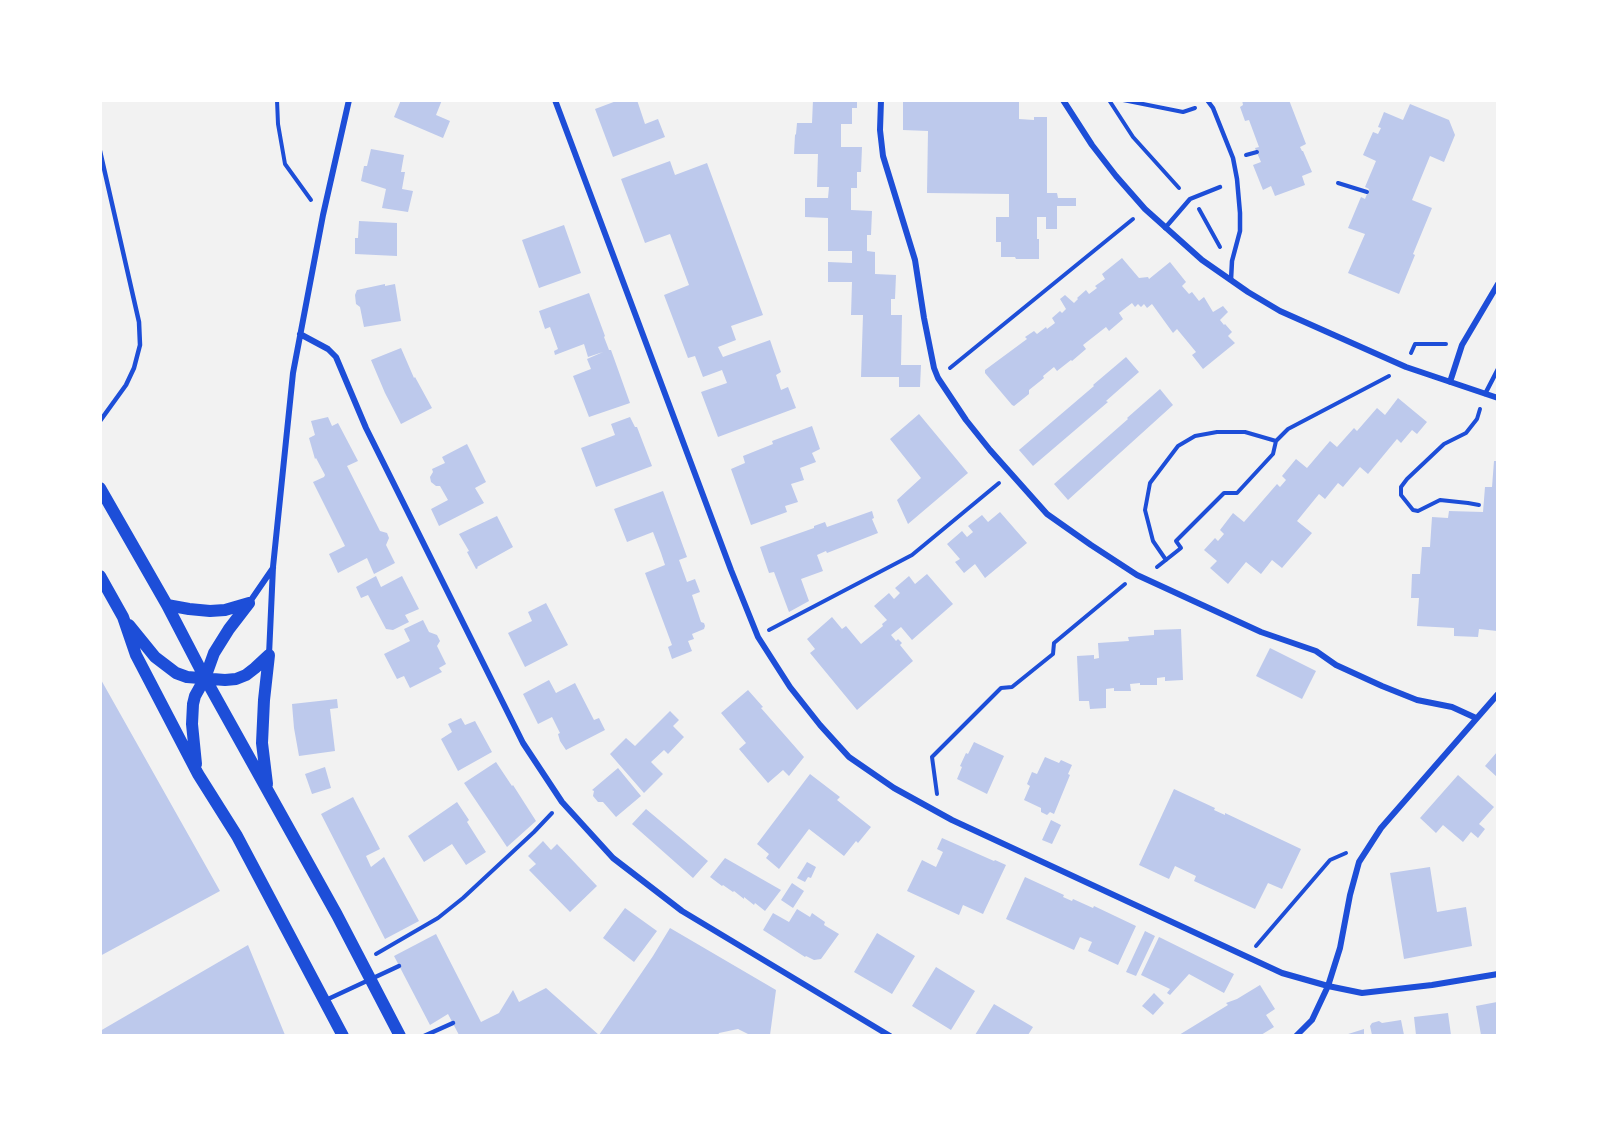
<!DOCTYPE html>
<style>
body{margin:0}
#map{position:relative;width:1598px;height:1136px;overflow:hidden;background:#f2f2f2;font-family:Spectral,serif}
canvas{display:block}
.frame{position:absolute;inset:0;border:102px solid #fff;pointer-events:none}
</style>
<div id="map">
<canvas width="1598" height="1136"></canvas>
<div class="frame"></div>
</div>
<script>
const c = document.querySelector('canvas').getContext('2d');
c.lineJoin = 'round';
function fill(path, color) {
  c.fillStyle = color;
  c.fill(path, 'evenodd');
}
function shape(rows) {
  const path = new Path2D();
  for (const r of rows) {
    path.moveTo(r[0], r[1]);
    for (let i = 2; i < r.length; i += 2) path.lineTo(r[i], r[i + 1]);
  }
  return path;
}
function trace(path, color, width, dash) {
  c.strokeStyle = color;
  c.lineWidth = width;
  c.lineCap = dash ? 'butt' : 'round';
  c.setLineDash(dash || []);
  c.stroke(path);
}
fill(shape([
 [401,100,442,100,436,115,450,121,443,138,394,117],
 [619,100,637,100,645,124,658,119,665,137,613,157,595,109],
 [813,100,857,100,857,108,852,108,852,124,841,124,841,147,862,147,861,172,857,172,857,188,851,188,851,210,872,211,871,235,867,235,867,251,875,252,875,274,896,275,895,299,891,299,891,315,902,315,901,365,921,365,920,387,899,387,899,377,861,377,863,315,851,315,852,282,828,282,828,262,852,263,852,251,828,251,828,218,805,217,805,198,828,198,829,187,817,187,818,154,794,154,795,135,796,134,797,123,812,123],
 [903,100,1019,100,1019,119,1034,120,1034,117,1047,117,1047,193,1057,193,1058,198,1076,198,1076,206,1057,206,1057,229,1046,229,1046,217,1037,217,1037,239,1039,239,1039,259,1016,259,1015,257,1001,257,1001,242,996,242,996,217,1009,217,1009,194,927,193,928,131,903,130],
 [1242,100,1289,100,1306,144,1300,147,1302,151,1303,151,1312,172,1302,176,1305,185,1275,196,1271,186,1263,190,1253,165,1261,162,1255,148,1259,147,1249,120,1245,121,1240,107,1243,105],
 [1410,104,1449,120,1455,135,1444,162,1430,156,1412,200,1432,208,1413,254,1415,255,1399,294,1348,273,1365,234,1348,228,1361,197,1365,199,1369,189,1365,187,1376,161,1363,155,1373,132,1378,134,1381,128,1378,127,1384,112,1403,120],
 [371,149,404,155,401,172,405,172,402,189,413,191,408,212,382,208,386,189,361,181,364,166,367,166],
 [670,161,675,175,707,163,763,315,731,326,736,340,718,347,723,357,770,340,781,372,776,375,781,390,788,387,796,408,718,437,701,392,727,383,722,370,703,377,695,356,688,358,664,295,689,285,670,234,645,243,621,179],
 [359,221,397,223,397,256,355,254,355,238,358,238],
 [564,225,581,273,539,288,522,240],
 [1122,258,1139,278,1148,277,1149,279,1170,262,1186,282,1182,286,1189,294,1192,292,1199,301,1204,297,1213,312,1223,306,1228,312,1220,320,1224,325,1225,324,1232,332,1228,336,1235,343,1203,369,1192,355,1196,352,1177,329,1173,333,1152,304,1147,308,1144,304,1141,307,1138,304,1135,307,1132,303,1119,313,1123,319,1109,331,1106,327,1083,345,1086,349,1072,361,1071,360,1057,371,1054,367,1043,376,1044,378,1029,390,1029,394,1014,406,1012,405,985,373,985,370,1027,339,1025,337,1034,331,1037,334,1046,327,1047,329,1055,323,1052,318,1060,311,1062,313,1066,309,1060,299,1065,295,1074,303,1078,299,1077,298,1086,290,1089,294,1097,288,1095,286,1105,279,1102,274],
 [385,284,385,286,395,284,401,321,364,327,360,307,356,304,355,295,357,290],
 [589,293,605,336,604,337,609,350,611,350,630,403,589,417,573,376,591,369,587,359,603,352,588,357,584,344,555,355,554,351,558,349,550,327,545,329,539,311],
 [401,348,414,378,415,377,432,408,401,424,385,393,371,360],
 [1126,357,1139,372,1106,401,1108,402,1033,466,1019,450,1094,386,1093,385],
 [1160,389,1173,405,1068,500,1054,484,1128,419,1127,418],
 [1398,398,1427,422,1417,434,1412,430,1401,443,1397,439,1368,474,1360,467,1343,487,1338,483,1325,499,1319,494,1297,521,1312,533,1282,568,1272,560,1261,574,1246,562,1228,584,1210,568,1217,561,1204,550,1215,538,1218,541,1224,534,1220,530,1233,513,1244,522,1277,484,1280,487,1286,480,1282,476,1296,459,1307,468,1330,441,1337,447,1354,428,1357,431,1377,408,1385,415],
 [919,414,968,473,908,524,897,500,921,478,890,439],
 [328,417,332,426,338,423,358,461,347,466,380,531,387,533,389,538,386,545,395,563,374,574,367,558,338,573,329,554,345,546,313,482,324,477,325,475,316,458,315,459,309,438,315,435,311,421],
 [630,417,635,427,637,427,652,466,596,487,581,448,615,435,611,424],
 [812,426,820,449,812,453,816,462,800,468,804,480,791,484,798,502,785,506,787,512,751,525,731,469,745,463,743,456,773,444,772,441],
 [467,444,486,482,475,488,484,503,439,526,431,509,448,500,440,486,436,486,431,482,430,477,433,472,432,469,445,463,442,457],
 [1494,461,1497,461,1497,631,1479,629,1478,637,1454,636,1454,628,1417,626,1419,598,1411,598,1412,574,1420,574,1422,547,1430,547,1432,517,1448,518,1449,511,1483,512,1485,487,1492,487],
 [663,491,687,557,679,560,687,582,695,579,700,592,692,595,701,622,704,623,705,626,704,629,692,634,694,639,688,641,692,651,672,659,668,647,672,645,645,573,665,565,661,553,653,532,627,542,614,509],
 [872,511,874,518,872,519,878,533,827,553,826,551,817,555,823,571,801,579,809,601,789,612,774,572,769,573,760,547,814,528,814,526,825,522,827,527],
 [1000,512,1027,543,985,578,975,564,964,573,955,562,960,559,947,544,962,531,967,537,973,532,968,526,982,515,988,522],
 [497,516,513,547,477,567,478,568,476,569,467,552,469,551,459,534],
 [927,574,953,604,912,640,901,627,891,635,896,641,898,639,902,643,900,645,913,661,857,710,810,653,815,649,807,639,832,617,842,629,846,626,861,644,883,626,882,624,887,620,874,606,889,593,894,599,900,593,895,588,909,576,915,584],
 [376,576,381,587,402,576,419,609,405,615,409,622,393,630,386,629,368,595,361,598,356,587],
 [546,603,568,645,525,667,508,633,532,621,528,612],
 [423,620,429,632,437,635,440,641,437,646,446,664,439,668,442,672,410,688,404,676,397,679,384,654,410,641,404,629],
 [1181,629,1183,680,1165,681,1165,677,1157,678,1157,685,1140,685,1140,683,1130,684,1131,691,1114,691,1114,688,1106,689,1106,708,1090,709,1089,701,1079,701,1077,656,1094,655,1094,659,1099,658,1098,643,1129,641,1128,637,1154,635,1154,630],
 [1270,648,1316,671,1302,699,1256,676],
 [100,678,220,891,100,956],
 [549,680,556,693,575,683,594,720,599,718,605,730,566,750,560,741,558,734,560,733,552,717,538,724,523,694],
 [748,690,763,707,761,708,804,757,789,776,783,770,768,783,739,749,746,743,721,713],
 [337,699,338,708,330,709,335,751,299,756,294,728,292,704],
 [670,711,679,720,673,726,684,737,668,754,664,750,651,762,663,774,644,793,610,754,626,738,635,746],
 [461,718,465,725,475,721,492,752,458,771,441,739,452,732,448,724],
 [974,742,1004,756,987,794,957,779,962,767,960,766,966,753,968,754],
 [1497,752,1497,777,1485,766],
 [1045,757,1059,763,1061,760,1072,765,1068,774,1070,775,1054,814,1050,812,1047,815,1041,812,1041,808,1024,800,1030,786,1027,784,1032,772,1037,774],
 [496,762,512,786,513,785,536,821,507,847,464,783],
 [325,767,331,788,312,794,305,774],
 [618,768,641,796,616,817,603,802,598,802,593,796,594,791,592,790],
 [810,774,840,797,837,800,871,827,858,843,856,841,844,856,809,829,779,869,766,858,769,854,757,844],
 [1458,775,1494,807,1479,824,1485,829,1478,838,1471,832,1463,842,1443,825,1436,833,1420,818],
 [1174,789,1215,808,1214,810,1225,815,1225,813,1301,849,1282,889,1268,883,1255,909,1194,881,1196,876,1175,866,1169,879,1139,865],
 [353,797,380,849,366,856,371,867,384,857,419,921,385,939,321,814],
 [457,802,469,820,467,822,486,852,466,865,452,844,424,862,408,836],
 [646,809,708,861,693,878,632,824],
 [1051,820,1061,825,1052,844,1042,840],
 [942,838,994,861,995,860,1006,865,983,914,963,905,959,915,907,891,922,860,936,867,943,852,937,849],
 [543,841,551,850,557,844,597,886,570,912,529,870,536,864,528,856],
 [725,858,781,890,765,911,755,903,754,905,744,897,744,899,734,891,733,892,723,885,722,886,710,877],
 [807,862,816,867,811,878,808,877,805,882,797,878],
 [1430,867,1437,912,1466,907,1472,946,1404,959,1390,873],
 [1025,877,1064,895,1063,897,1072,901,1073,899,1093,908,1094,906,1136,926,1118,965,1088,951,1092,942,1080,937,1074,950,1006,919],
 [792,883,804,891,793,908,781,900],
 [625,908,657,931,634,962,603,938],
 [797,909,810,917,812,913,825,922,824,925,839,934,821,959,814,960,806,956,805,957,763,930,773,913,789,922],
 [670,928,776,990,770,1035,750,1035,738,1029,719,1033,718,1035,459,1035,448,1014,430,1025,394,956,436,934,481,1022,499,1013,513,990,519,1002,546,988,599,1035,653,956],
 [1145,931,1155,936,1136,976,1126,972],
 [877,933,915,956,892,994,854,972],
 [1159,937,1234,974,1224,993,1189,974,1170,995,1167,993,1170,989,1141,975],
 [248,945,285,1035,100,1035,100,1031],
 [936,967,975,991,951,1030,912,1006],
 [1260,985,1275,1009,1266,1015,1274,1027,1261,1035,1179,1035,1228,1005,1226,1003,1237,999],
 [1154,993,1164,1003,1153,1015,1142,1006],
 [1497,1002,1497,1035,1481,1035,1476,1006],
 [994,1004,1033,1027,1028,1035,975,1035],
 [1448,1013,1451,1035,1416,1035,1414,1017],
 [1401,1020,1404,1035,1372,1035,1370,1026,1372,1023,1379,1021,1382,1023],
 [1364,1029,1364,1035,1345,1035]
]), '#bdc9ec');
trace(shape([
 [277,100,278,124,285,164,311,200],
 [1109,100,1133,137,1179,188],
 [1123,100,1183,112,1195,108],
 [1246,155,1257,152],
 [1338,183,1367,192],
 [1199,209,1220,247],
 [1411,353,1415,344,1446,344],
 [950,368,1133,219],
 [1479,505,1468,503,1440,500,1418,511,1413,510,1401,495,1401,487,1407,479,1444,444,1466,433,1477,419,1480,409],
 [1166,560,1153,541,1145,510,1150,483,1178,446,1195,436,1217,432,1245,432,1276,441],
 [1157,567,1181,548,1176,541,1224,493,1237,493,1273,454,1276,441,1288,429,1389,376],
 [769,630,912,555,999,483],
 [937,794,932,757,1001,688,1012,687,1053,654,1054,643,1125,584],
 [1256,946,1330,860,1346,853],
 [376,954,438,918,463,898,534,832,552,813]
]), '#1d4ed8', 4);
trace(shape([
 [1207,100,1213,108,1233,158,1237,179,1240,213,1240,231,1232,261,1231,280],
 [100,151,139,322,140,345,134,368,126,385,100,421],
 [1165,228,1190,199,1220,187],
 [1485,394,1498,369],
 [326,1000,399,966],
 [424,1036,453,1023]
]), '#1d4ed8', 4.5);
trace(shape([
 [555,100,731,570,758,637,790,687,820,725,849,757,894,788,952,820,1282,973,1328,986,1362,993,1432,985,1498,974],
 [881,100,880,130,883,156,915,260,924,318,934,368,938,378,966,420,990,450,1047,514,1091,545,1137,575,1261,632,1316,651,1336,665,1382,686,1417,700,1452,707,1476,718],
 [1063,100,1092,145,1116,176,1145,209,1202,260,1248,292,1280,311,1406,367,1498,398],
 [300,334,328,349,336,357,366,428,523,743,562,802,613,858,682,911,890,1036],
 [1450,382,1462,345,1498,284],
 [249,603,273,568],
 [269,655,273,567,293,373,323,215,349,100],
 [1296,1036,1312,1020,1328,986,1340,948,1350,895,1359,862,1381,828,1498,694]
]), '#1d4ed8', 6);
trace(shape([
 [100,488,167,605,205,678,337,915,400,1036],
 [100,576,123,617,136,655,198,774,237,836,343,1036],
 [167,605,189,609,210,611,225,610,249,603],
 [129,625,155,657,176,673,187,677,225,680,236,679,246,675,255,668,269,655],
 [196,764,192,724,193,704,195,696,205,678,214,653,229,629,249,603],
 [267,784,262,743,264,700,269,655]
]), '#1d4ed8', 12);
</script>
